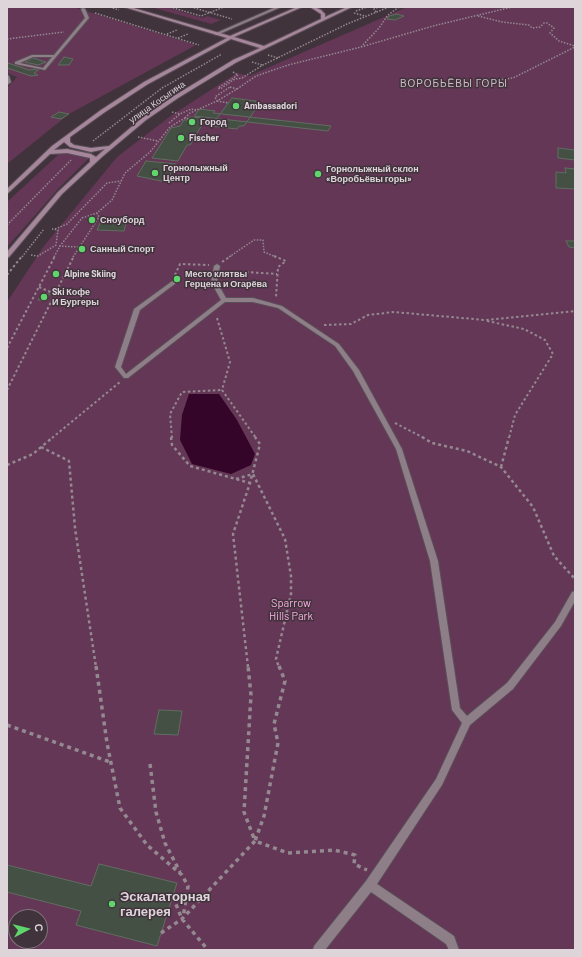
<!DOCTYPE html>
<meta charset="utf-8">
<style>
body{margin:0}
#map{position:relative;width:582px;height:957px;overflow:hidden;background:#41333c;font-family:Barlow,sans-serif}
canvas{display:block}
.frame{position:absolute;inset:0;border:8px solid #ded5db;pointer-events:none}
.north{position:absolute;left:8px;top:909px;width:40px;height:40px;box-sizing:border-box;background:#41333c;border:1px solid #80747c;border-radius:50%;rotate:83deg;font-size:11px;font-weight:700;line-height:16px;text-align:center;color:#ded5db}
.north::after{content:'';display:block;margin:auto;width:14px;height:18px;background:#60d56b;clip-path:polygon(50% 0,100% 100%,50% 72%,0 100%)}
</style>
<div id="map">
<canvas width="582" height="957"></canvas>
<div class="frame"></div>
<div class="north">С</div>
</div>
<script>
const c = document.querySelector('canvas').getContext('2d');
c.lineJoin = 'round';
function fill(path, color) {
  c.fillStyle = color;
  c.fill(path, 'evenodd');
}
function shape(rows) {
  const path = new Path2D();
  for (const r of rows) {
    path.moveTo(r[0], r[1]);
    for (let i = 2; i < r.length; i += 2) path.lineTo(r[i], r[i + 1]);
  }
  return path;
}
function trace(path, color, width, dash) {
  c.strokeStyle = color;
  c.lineWidth = width;
  c.lineCap = dash ? 'butt' : 'round';
  c.setLineDash(dash || []);
  c.stroke(path);
}
function label(font, color, halo, rows, align = 'center') {
  c.font = font + ' Barlow,sans-serif';
  c.lineWidth = 3;
  c.setLineDash([]);
  c.textBaseline = 'middle';
  c.strokeStyle = halo;
  c.fillStyle = color;
  for (const [text, x, y, turn = 0] of rows) {
    c.save();
    c.translate(x, y);
    c.rotate((+turn || 0) * Math.PI / 180);
    c.textAlign = isNaN(turn) ? turn : align;
    if (halo) c.strokeText(text, 0, 0);
    c.fillText(text, 0, 0);
    c.restore();
  }
}
fill(shape([
 [7,7,73,7,196,45,69,114,7,164,7,88,17,77,7,73],
 [151,7,166,7,203,18,207,16,221,20,211,24],
 [407,7,575,7,575,950,7,950,7,302,44,246,117,157,172,115,237,73,249,76],
 [16,917,40,917,40,941,16,941],
 [65,152,91,156,58,189,7,247,7,202,59,154]
]), '#643756');
fill(shape([
 [189,394,219,394,237,420,255,454,251,465,231,474,192,464,180,440,182,415]
]), '#340429');
const building = shape([
 [397,14,404,16,395,20,387,19,389,16,397,14],
 [64,57,73,59,69,65,58,65,64,57],
 [33,58,46,62,38,65,25,62,33,58],
 [8,63,29,70,40,69,34,73,38,75,31,76,7,68,8,63],
 [232,98,256,101,253,106,257,107,244,126,239,126,237,129,211,126,232,98],
 [200,109,215,111,213,113,331,126,328,131,194,116,200,109],
 [59,112,69,114,61,119,51,117,59,112],
 [190,117,206,118,190,145,187,145,178,161,152,158,171,128,180,126,184,120,188,120,190,117],
 [558,148,575,150,575,160,558,158,558,148],
 [146,161,176,164,166,182,137,176,146,161],
 [565,168,575,169,575,189,556,188,556,172,566,173,565,168],
 [100,223,126,223,124,231,97,230,100,223],
 [566,241,575,241,575,248,569,247,566,241],
 [43,293,50,294,45,301,38,300,43,293],
 [159,710,182,711,178,735,154,734,159,710],
 [99,864,177,883,157,946,76,925,81,911,7,892,7,865,91,886,99,864]
]);
fill(building, '#445044');
trace(building, '#616d61', 1);
const lane = shape([
 [276,7,281,7,217,35,214,34,276,7],
 [83,8,85,9,89,18,45,70,15,64,15,62,32,55,54,55,85,18,81,9,83,8],
 [33,57,52,57,43,68,20,63,33,57],
 [7,75,9,76,11,82,7,85,7,75],
 [217,264,220,266,217,282,226,298,253,298,282,306,339,344,359,370,402,449,438,561,460,708,467,716,507,683,555,622,572,592,575,591,575,601,561,626,513,689,470,725,442,785,377,884,454,936,459,950,449,950,446,944,371,892,325,950,313,950,314,946,366,881,436,779,462,723,452,710,430,561,396,449,353,371,335,346,278,308,253,302,225,302,128,378,124,378,115,367,134,309,171,282,173,281,176,283,140,310,121,367,126,374,221,300,211,282,214,266,217,264]
]);
const secondary = shape([
 [124,7,130,7,230,36,297,7,302,7,234,37,264,46,321,19,321,14,310,7,315,7,321,10,325,14,325,17,347,7,352,7,237,62,178,98,146,120,103,156,62,194,9,257,7,258,7,252,58,192,90,162,90,158,67,153,50,154,7,194,7,189,52,146,101,110,144,82,227,38,124,7],
 [231,39,260,48,233,60,174,96,142,118,109,146,91,148,74,145,70,142,70,137,105,112,148,84,231,39],
 [64,142,70,147,91,152,105,149,96,157,91,154,67,149,54,150,64,142]
]);
trace(lane, '#5a4f57', 2);
trace(secondary, '#5a4f57', 2);
trace(shape([
 [110,7,119,10],
 [170,7,201,16,224,7],
 [191,7,232,19],
 [356,11,367,7],
 [376,12,374,9,379,7],
 [95,13,199,45],
 [354,13,365,16],
 [478,16,502,22,529,25,532,28,540,27,544,23,547,23,554,28,550,33,559,41,575,46],
 [167,34,177,30],
 [178,38,188,34],
 [7,39,64,32],
 [361,47,379,28,388,15,399,7],
 [268,55,278,58],
 [252,62,262,65],
 [233,72,238,75,218,88,220,89,235,79,242,78,263,65,347,24,389,7],
 [475,83,513,78,575,47],
 [230,87,237,89,217,101,215,97,230,87],
 [237,89,256,76,288,65,361,47,433,26,512,7],
 [217,101,229,103],
 [172,112,180,114],
 [185,118,190,113,217,101],
 [169,123,180,114,191,109,196,110],
 [138,137,158,141],
 [93,141,162,88,222,54],
 [7,225,71,160],
 [55,229,67,224,107,183,121,181],
 [59,246,78,247],
 [31,255,38,256,56,245,58,230,52,229],
 [22,257,44,229],
 [54,257,60,246,82,218,97,213],
 [73,257,99,217,97,213,112,200,125,173,150,152,170,127,185,118,189,119],
 [229,257,254,240,263,240,264,252,276,257]
]), '#948990', 1.5, [1.5, 1.5]);
trace(shape([
 [274,256,286,261,278,267,276,297],
 [222,262,231,256],
 [246,272,277,274],
 [7,275,22,256],
 [175,275,180,264,209,265],
 [39,287,55,294],
 [217,318,230,362,222,390,256,438],
 [487,321,524,329,545,340,553,354,515,415,509,438],
 [324,325,351,324,368,315,394,312,485,320,575,311],
 [7,348,55,256],
 [7,390,74,256],
 [395,423,424,438],
 [52,438,120,382],
 [172,438,170,414,182,392,222,390]
]), '#948990', 2, [2.5, 2.5]);
trace(shape([
 [171,437,172,445,190,466,250,483],
 [422,437,432,443,467,451,501,467,533,507,554,556,575,579],
 [41,447,69,461,75,528,96,667],
 [7,465,33,454,53,437],
 [501,467,509,437],
 [236,479,253,474,285,539,291,576,291,594,276,659,279,667],
 [248,667,233,534,250,483,260,444,255,437]
]), '#948990', 2.5, [3, 3]);
trace(shape([
 [96,666,107,743,120,808,147,845,182,875,188,886,183,918],
 [279,666,285,681,274,724,278,743,264,816,255,841,288,853,334,850,355,855,354,864,367,870],
 [7,725,110,762],
 [150,764,156,812,165,843,180,872],
 [173,897,182,919,208,950],
 [161,933,182,919,255,841,244,812,251,695,248,666]
]), '#948990', 3.5, [4, 4]);
fill(lane, '#8e7e88');
fill(secondary, '#a6869b');
for (const [x, y, r, color] of [
 [236,106,4,"#60d56b"],
 [192,122,4,"#60d56b"],
 [181,138,4,"#60d56b"],
 [155,173,4,"#60d56b"],
 [318,174,4,"#60d56b"],
 [92,220,4,"#60d56b"],
 [82,249,4,"#60d56b"],
 [56,274,4,"#60d56b"],
 [177,279,4,"#60d56b"],
 [44,297,4,"#60d56b"],
 [112,904,4,"#60d56b"]
]) {
  const dot = new Path2D();
  dot.arc(x, y, r, 0, 2 * Math.PI);
  c.fillStyle = color;
  c.fill(dot);
  trace(dot, '#41333c', 1.5);
}
label('9px', '#ded5db', '#41333c', [
 ["улица Косыгина",157,102,-35]
]);
label('bold 9px', '#ded5db', '#41333c', [
 ["Ambassadori",244,106],
 ["Город",200,122],
 ["Fischer",189,138],
 ["Горнолыжный",163,168],
 ["Центр",163,178],
 ["Горнолыжный склон",326,169],
 ["«Воробьёвы горы»",326,179],
 ["Сноуборд",100,220],
 ["Санный Спорт",90,249],
 ["Alpine Skiing",64,274],
 ["Место клятвы",185,274],
 ["Герцена и Огарёва",185,284],
 ["Ski Кофе",52,292],
 ["И Бургеры",52,302]
], 'left');
c.letterSpacing = '1px';
label('10px', '#ccbac5', '#41333c', [
 ["ВОРОБЬЁВЫ ГОРЫ",454,84]
]);
c.letterSpacing = '0px';
label('11px', '#feafe4', '#41333c', [
 ["Sparrow",291,603],
 ["Hills Park",291,616]
]);
label('bold 13px', '#ded5db', '#41333c', [
 ["Эскалаторная",120,897],
 ["галерея",120,912]
], 'left');
</script>
